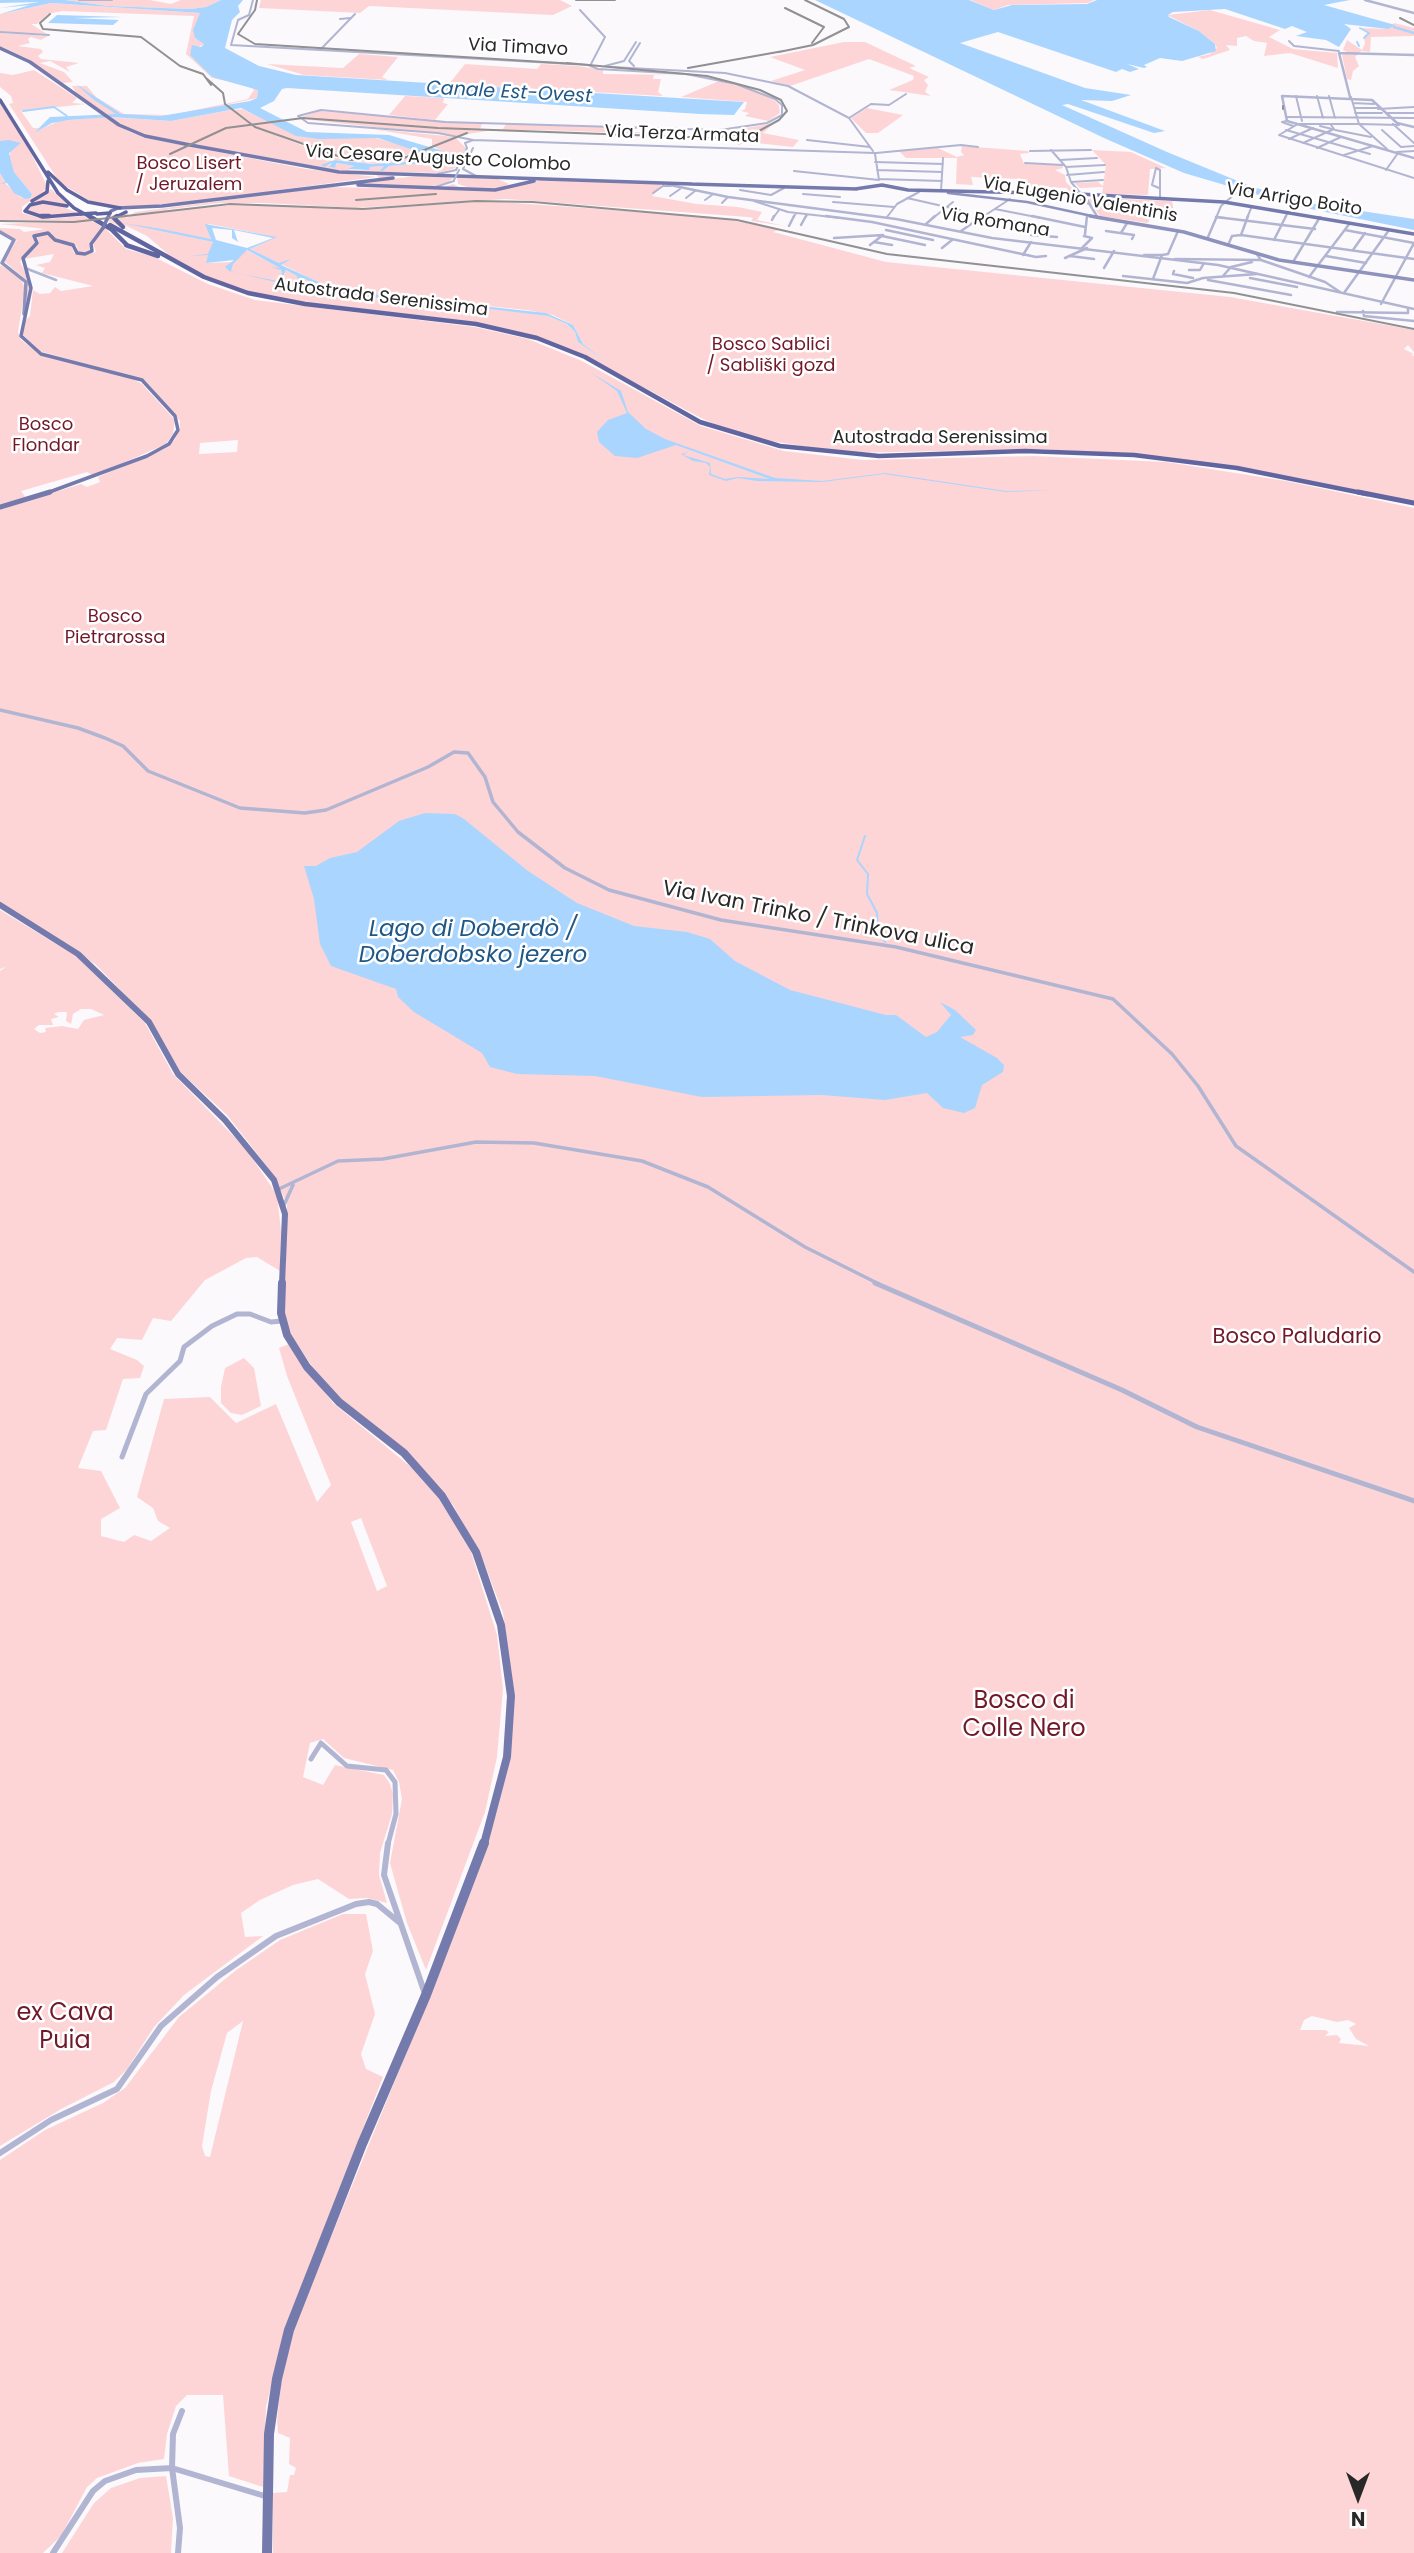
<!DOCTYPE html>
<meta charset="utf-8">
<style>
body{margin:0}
#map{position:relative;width:1414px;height:2553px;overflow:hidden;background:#fbf9fc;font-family:Poppins,sans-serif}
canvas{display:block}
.north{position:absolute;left:1323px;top:2462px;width:70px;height:70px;-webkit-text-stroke:5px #fff;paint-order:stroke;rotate:180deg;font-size:19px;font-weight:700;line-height:28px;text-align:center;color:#282829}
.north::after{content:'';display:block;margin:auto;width:24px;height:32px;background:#282829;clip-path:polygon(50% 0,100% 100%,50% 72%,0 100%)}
</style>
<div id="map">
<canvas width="1414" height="2553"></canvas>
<div class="north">N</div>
</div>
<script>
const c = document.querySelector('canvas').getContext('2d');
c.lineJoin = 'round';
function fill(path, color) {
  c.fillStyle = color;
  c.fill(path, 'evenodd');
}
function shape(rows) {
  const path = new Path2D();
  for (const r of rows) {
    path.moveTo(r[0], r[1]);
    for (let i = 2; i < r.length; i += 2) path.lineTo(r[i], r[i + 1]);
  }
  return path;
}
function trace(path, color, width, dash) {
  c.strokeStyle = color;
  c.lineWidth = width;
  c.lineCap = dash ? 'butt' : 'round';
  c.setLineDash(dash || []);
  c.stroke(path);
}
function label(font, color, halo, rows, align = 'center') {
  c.font = font + ' Poppins,sans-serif';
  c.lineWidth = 5;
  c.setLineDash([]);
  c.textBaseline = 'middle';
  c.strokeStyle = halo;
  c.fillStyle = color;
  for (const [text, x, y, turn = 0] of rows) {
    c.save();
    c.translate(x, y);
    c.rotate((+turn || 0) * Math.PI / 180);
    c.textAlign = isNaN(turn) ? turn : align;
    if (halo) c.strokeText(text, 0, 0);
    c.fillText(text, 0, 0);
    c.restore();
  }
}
fill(shape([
 [65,0,150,0,171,4,181,0,221,0,206,7,190,9,108,6],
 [261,0,560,0,572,6,553,15,369,6,360,13,259,8],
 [970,0,1094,0,1088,3,1008,5,994,10],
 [51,3,200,13,195,38,205,44,192,49,190,54,201,64,212,77,253,86,258,90,257,98,174,116,107,115,76,93,72,86,87,86,96,97,124,114,171,115,248,99,254,90,251,86,212,78,186,54,194,16,62,11,48,14,37,24,31,24,47,34,0,32,0,14],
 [1210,10,1280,30,1269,37,1293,49,1337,53,1338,68,1290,53,1264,56,1267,43,1254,41,1246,36,1237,38,1237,46,1226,45,1230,50,1203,59,1198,57,1210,54,1217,48,1215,44,1199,31,1167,15],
 [1394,23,1414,28,1414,36,1371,37,1370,52,1361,51,1355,57,1359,66,1353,71,1351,80,1347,79,1342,55,1349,53,1343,50,1347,40,1362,50,1365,44,1364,36,1369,33,1360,28,1388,29],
 [0,33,48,36,41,40,31,37,28,39,30,43,18,46,41,49,43,52,38,56,41,59,79,63,66,67,70,72,50,61,40,63,64,72,73,82,63,83,26,58,0,46],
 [844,42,865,42,916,66,909,68,929,77,924,80,928,85,925,92,931,96,889,90,913,80,914,76,869,59,790,86,771,81,805,70,770,57],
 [359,54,398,57,382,77,388,80,304,75,267,64,343,68],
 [465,64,537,69,541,64,578,66,603,70,603,74,686,75,654,75,653,79,661,79,658,92,663,96,449,84],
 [34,70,77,98,72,103,86,104,21,111,33,128,39,128,34,132,59,121,104,117,130,132,157,140,306,169,376,177,190,202,127,207,97,205,60,183,9,104,13,103,11,96,0,87,0,73,13,75],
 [719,81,750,89,774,100,779,105,780,113,768,121,745,116,749,113,741,111,745,109,747,102,681,97],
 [405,96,444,98,443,103,448,104,435,120,389,115],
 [0,103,26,143,48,188,22,207,22,213,44,219,84,216,102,227,89,244,90,251,85,253,78,253,77,246,56,239,50,233,32,236,35,244,20,262,30,282,27,309,27,281,4,261,17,240,0,231,0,228,20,229,24,232,45,229,0,224,77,221,0,220,0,173,5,183,20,197,26,199,32,194,14,172,10,158,10,150,20,144,0,141],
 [867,108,903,115,878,133,866,133,851,118],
 [242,109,302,137,376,138,422,151,387,160,340,157,257,127,233,110],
 [231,110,256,128,336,158,377,162,423,152,427,154,420,160,377,164,335,160,322,167,332,164,329,167,334,168,335,163,356,166,349,170,368,170,370,167,385,166,383,171,389,166,448,161,450,165,458,159,432,146,432,139,373,129,446,136,456,138,466,148,455,168,440,173,343,171,151,137,127,128,109,117,171,121],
 [319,111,482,124,480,129,503,129,506,124,634,128,633,132,687,135,539,130,493,130,456,136,301,119,320,118,301,117],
 [770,124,765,129,771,126,763,133,799,140,793,147,747,142,739,145,735,143,735,136,711,137,696,136],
 [962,146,1028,151,1029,153,1020,154,1024,164,1062,165,1063,168,1055,170,1065,175,1066,182,1076,192,1070,195,1053,191,1068,191,1067,188,1018,186,1019,179,971,177,973,185,956,184,957,158,906,158,899,151,938,148,957,157,964,155,961,152],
 [1092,150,1131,152,1166,168,1150,169,1148,195,1102,194,1103,187,1080,188,1075,183,1098,182,1103,186,1106,165],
 [376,174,400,175,381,180,418,176,453,178,449,182,429,187,345,184,379,178],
 [457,177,498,179,509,184,498,189,473,189,458,184],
 [542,180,660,184,662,187,652,196,697,204,738,207,762,212,757,220,785,226,751,221,753,218,748,217,506,199,355,208,264,203,219,203,156,211,252,204,372,209,486,201,713,217,780,229,773,232,886,262,1230,297,1414,330,1414,352,1408,345,1404,349,1414,354,1411,355,1414,356,1414,502,1168,457,1041,449,845,453,765,440,729,431,701,418,587,357,541,338,488,325,307,303,259,295,213,280,169,255,147,236,112,219,130,231,108,221,110,216,122,213,128,213,127,218,135,212,327,187,439,189,453,184,461,188,497,191],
 [209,224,276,237,250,249,332,289,382,296,331,291,303,278,301,290,297,276,286,270,278,289,275,282,280,280,282,274,279,267,246,250,234,262,206,263,213,242,164,231,211,239,207,225],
 [388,296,527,310,553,315,573,325,583,344,608,363,578,342,575,332,567,324,548,316,462,304,443,303,441,306,437,302,395,300],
 [51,189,68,205,53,203,80,214,53,216,28,213,27,208],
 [1108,198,1108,203,1119,204,1121,199,1172,201,1174,211,1153,211,1148,223,1100,216,1088,199],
 [104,227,126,249,154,257,208,284,255,300,475,327,528,339,582,361,701,426,784,451,863,460,1033,456,1166,462,1286,481,1414,508,1414,2553,273,2553,273,2493,287,2492,290,2475,294,2475,296,2468,289,2464,290,2438,278,2433,277,2421,281,2383,293,2330,450,1946,495,1812,513,1693,503,1613,483,1560,453,1505,412,1458,325,1385,288,1331,284,1307,287,1204,273,1174,227,1115,175,1067,144,1014,96,965,72,947,0,905,0,509,81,484,87,487,100,482,98,477,162,450,174,441,180,429,180,421,145,380,39,351,23,335,25,321,30,316,33,290,40,294,50,293,55,287,61,291,93,286,42,273,45,268,36,265,50,262,54,254,24,259,39,243,37,236,48,234,58,243,71,245,74,253,85,255,96,252,93,244],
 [238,440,237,452,199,454,200,443],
 [1312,2016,1337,2022,1348,2020,1356,2024,1349,2028,1356,2039,1369,2046,1339,2043,1341,2039,1337,2035,1325,2036,1329,2032,1325,2030,1300,2030,1304,2020],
 [0,265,20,277,25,288,18,332,21,340,43,356,129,377,142,384,175,420,173,434,166,444,94,476,87,472,21,491,26,498,0,506],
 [0,910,76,956,145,1023,173,1074,246,1149,277,1195,281,1231,280,1271,257,1257,246,1258,205,1280,171,1321,153,1318,142,1340,117,1338,110,1349,137,1360,144,1366,140,1378,123,1379,106,1430,93,1431,78,1468,101,1471,120,1508,101,1519,101,1536,124,1542,134,1535,151,1541,170,1528,158,1521,153,1508,137,1497,164,1399,210,1397,236,1423,276,1404,317,1502,331,1485,287,1376,279,1348,289,1344,333,1403,412,1468,439,1499,455,1525,471,1552,497,1635,503,1689,497,1757,485,1812,426,1970,407,1923,390,1863,402,1799,399,1782,393,1770,344,1758,323,1739,310,1743,303,1777,323,1785,335,1765,384,1775,390,1784,393,1794,392,1814,380,1853,379,1875,387,1903,367,1898,349,1899,318,1879,293,1885,260,1900,241,1913,245,1937,263,1936,184,1995,154,2027,127,2069,114,2082,61,2109,0,2146,0,971,6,967,0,969],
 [81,1009,91,1009,104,1015,84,1020,78,1029,62,1026,45,1028,46,1032,40,1033,34,1029,39,1025,53,1025,51,1019,59,1017,54,1014,58,1012,67,1012,66,1021,71,1024,73,1014],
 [361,1518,387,1586,377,1591,351,1522],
 [244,1358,254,1368,261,1406,242,1415,231,1413,221,1403,221,1387,225,1368],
 [343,1914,366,1914,373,1951,365,1974,375,2014,361,2054,366,2069,383,2077,285,2328,266,2407,263,2487,229,2476,223,2395,187,2395,176,2406,167,2434,164,2459,138,2463,97,2478,87,2487,61,2536,43,2553,0,2553,0,2160,45,2130,103,2103,125,2088,179,2017,235,1971,280,1940],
 [243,2021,210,2157,205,2156,202,2146,211,2091,227,2033],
 [166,2476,173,2518,171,2553,62,2553,94,2503,111,2488,140,2478]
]), '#fdd5d7');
fill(shape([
 [0,0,65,0,108,6,190,9,206,7,221,0,243,0,238,6,240,12,232,20,225,48,259,66,296,75,744,102,734,115,700,114,287,88,282,89,274,101,260,108,307,132,389,135,446,152,458,158,454,165,447,164,450,162,448,161,389,166,383,171,380,171,384,166,370,167,369,170,348,169,355,166,336,163,335,168,329,167,332,163,324,167,321,165,335,160,373,164,416,161,428,155,378,138,319,139,296,136,241,108,171,121,111,117,69,120,52,123,34,133,50,117,116,114,94,100,76,84,121,114,161,116,250,101,257,98,258,90,212,77,190,55,192,45,201,47,204,44,195,38,193,30,200,13,51,3,0,14,30,5,0,8,39,2,0,3],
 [815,0,969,0,994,10,1012,5,1087,4,1097,0,1350,0,1324,5,1395,25,1388,29,1344,24,1351,29,1339,47,1326,40,1296,36,1307,32,1292,26,1285,29,1225,9,1173,12,1168,15,1169,17,1199,31,1215,44,1216,51,1182,61,1160,58,1144,65,1147,67,1144,68,1127,64,1139,69,1130,72,1122,69,1116,72,998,32,960,43,1085,88,1131,95,1112,101,1081,100,1165,131,1154,133,1068,104,1062,105,1167,152,1250,186,1303,202,1414,219,1414,230,1296,206,1184,173,1104,138],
 [57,15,123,17,73,18,119,20,113,25,48,23],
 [9,140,21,143,9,153,14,172,32,194,30,198,25,199,14,193,7,183,0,184,5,182,0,173,0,141],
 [123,223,162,229,211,239,205,224,277,237,250,249,279,263,291,259,281,265,336,290,546,313,573,325,583,344,608,363,578,342,575,332,567,324,548,316,441,303,451,310,437,302,394,300,331,291,303,278,302,289,306,290,303,290,299,288,297,276,286,270,277,289,276,282,241,274,278,281,282,275,281,270,271,267,280,268,247,250,233,264,231,271,237,273,229,271,225,267,234,260,206,263,208,255,189,256,208,254,213,242],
 [212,228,232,230,232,238,238,242,234,230,273,238,247,248,216,240],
 [590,372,621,391,628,412,646,429,665,439,775,478,822,481,885,473,1006,491,1056,490,1006,492,884,474,822,482,757,481,738,478,726,481,709,475,710,467,706,463,693,461,681,454,688,452,683,455,710,463,711,474,725,479,738,477,770,479,676,445,637,458,615,456,599,442,597,432,608,420,627,413,617,391],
 [425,813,455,814,464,819,528,871,577,903,634,926,687,932,710,939,735,961,790,990,886,1015,896,1015,926,1037,937,1032,951,1015,940,1002,955,1010,976,1030,973,1035,960,1037,997,1058,1004,1065,1003,1072,982,1085,975,1108,964,1113,943,1108,927,1093,885,1100,822,1095,702,1097,595,1076,517,1074,490,1067,482,1053,414,1012,398,997,396,989,331,966,320,944,314,899,304,866,316,866,330,858,357,852,399,821]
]), '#aad5fe');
trace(shape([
 [1360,28,1369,33,1364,38],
 [1357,42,1359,46],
 [23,111,54,107,67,116],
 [865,836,857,860,868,874,867,894,877,913,878,932,885,942]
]), '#aad5fe', 2);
trace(shape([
 [1394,27,1414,33]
]), '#aad5fe', 2.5);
trace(shape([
 [340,19,351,18],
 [1298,124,1359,124],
 [1320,126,1332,129]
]), '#b1b5d2', 2);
trace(shape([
 [79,0,112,0],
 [253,0,249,15,238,20,231,45,589,65],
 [580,10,605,37,590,66],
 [0,32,49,35],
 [1289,41,1294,46,1339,51],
 [320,50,355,14],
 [605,66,624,61,636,42],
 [634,66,629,61,640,43],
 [611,67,725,73,788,86,849,118,873,151],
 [1296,96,1302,121],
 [1317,96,1323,118],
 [1329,96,1335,118],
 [1351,97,1359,124,1387,149],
 [1353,103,1374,104],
 [1354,108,1378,108],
 [1378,109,1414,107],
 [1355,113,1382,113],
 [1386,113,1414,113],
 [1286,117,1414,118],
 [849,118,871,104,889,105,906,94],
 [1287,121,1282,122,1293,126],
 [1298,124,1279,135,1414,178],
 [1360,124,1399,125],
 [1393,124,1414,143],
 [1286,130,1370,154],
 [1335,130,1371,137],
 [1382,130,1401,147,1414,146],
 [1289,139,1313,128],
 [473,140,438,133,308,123,298,116,321,110,445,122,720,130,767,123,782,115,782,105,775,99,736,84,686,74,598,69,588,65],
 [807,140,870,147],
 [465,143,473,140,875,153],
 [1303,143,1334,129,1331,125],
 [473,148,463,169,476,176],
 [1317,148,1341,137],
 [1051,150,1066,167,1071,182,1082,195],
 [1030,151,1091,150],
 [1397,152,1414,151],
 [876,153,961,145,978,147],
 [875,154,879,180],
 [1344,155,1373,146],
 [1060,160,1097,158],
 [875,162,943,164],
 [1025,163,1063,165],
 [1066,167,1105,165],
 [877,170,942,172],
 [1386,170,1398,153],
 [794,171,879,180],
 [438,174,456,170,467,148,465,143],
 [1067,175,1104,172],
 [879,179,942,181],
 [1071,182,1103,180],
 [663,183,663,186,671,186],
 [435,187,454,181],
 [1159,188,1152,185,1156,168,1160,170,1160,197],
 [740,190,771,195,784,188],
 [941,191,943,158],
 [653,193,663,186],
 [803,194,840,197],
 [670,196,680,189],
 [686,198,695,191],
 [907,198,960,210],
 [1079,199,1089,204],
 [705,200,712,195],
 [754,201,788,212,840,218],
 [833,202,894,207],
 [722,203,728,197],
 [995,209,1041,218],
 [986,216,997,218],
 [887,217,897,204,919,192],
 [1216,217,1226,218],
 [773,218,779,210],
 [793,218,796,213],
 [805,218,807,215],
 [933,218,953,202],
 [981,218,1010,199],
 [1216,218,1221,206,1236,193],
 [1247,218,1252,206],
 [1285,218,1288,212]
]), '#b1b5d2', 2);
trace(shape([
 [826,216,872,222,1036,257,1046,256],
 [989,216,1037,226],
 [1032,216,1085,227],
 [1216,217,1315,229],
 [772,220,774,216],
 [926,224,935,216],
 [801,225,806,216],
 [789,226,794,216],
 [886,230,933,240],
 [1345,230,1414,243],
 [961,231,983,216],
 [1106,231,1134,235,1132,239],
 [1121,233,1127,223],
 [1085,234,1087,216],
 [1031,235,1057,237],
 [1241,235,1248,216],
 [882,236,925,245],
 [1208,237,1217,216],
 [834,238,883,235],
 [1274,240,1286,216],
 [874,242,892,245],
 [1229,243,1232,236,1241,235,1414,259],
 [870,245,883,235],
 [942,248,952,240],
 [1082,248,1092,238,1084,236],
 [1353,250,1365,233],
 [1256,253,1261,260,1325,282,1340,292],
 [1023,255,1031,242],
 [1144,255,1162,255],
 [1070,256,1094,259],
 [1326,256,1366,263],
 [1065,258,1087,248],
 [1175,259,1261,260],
 [1293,262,1320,217],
 [25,268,56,280],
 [1104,268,1114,251],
 [1189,270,1200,270,1204,263],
 [1174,271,1173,274,1193,278],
 [1123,276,1187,283,1203,278,1257,274],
 [1223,276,1231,267,1252,262],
 [1309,277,1350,223],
 [1250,278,1297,287],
 [1153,279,1162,255,1168,254,1178,231],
 [1208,280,1291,295],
 [1344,293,1389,230],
 [1381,304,1414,243],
 [1363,311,1364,316,1414,321],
 [1337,312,1408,313,1408,309]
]), '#b1b5d2', 2.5);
trace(shape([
 [0,710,78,728,105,738,123,746,148,771,240,808,305,813,326,810,428,767,454,752,468,753,485,777,493,802,518,832,565,868,609,890,721,920,896,947,1113,999,1172,1054,1198,1086,1236,1146,1414,1272],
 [279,1189,338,1161,383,1159,476,1142,534,1143,642,1161,708,1187,805,1247,879,1284],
 [284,1205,293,1185]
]), '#b1b5d2', 3.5);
trace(shape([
 [875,1283,1122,1390,1197,1427,1414,1501],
 [122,1457,146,1394,180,1361,184,1347,212,1326,237,1314,250,1314,271,1322,282,1321],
 [311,1759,321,1743,347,1766,386,1770,395,1782,396,1814,388,1844]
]), '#b1b5d2', 5);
trace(shape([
 [388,1843,384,1875,424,1991],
 [0,2153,51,2120,117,2089,161,2026,217,1977,276,1936,356,1904,369,1902,377,1904,400,1923],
 [53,2553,93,2491,105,2481,136,2470,172,2468,268,2497],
 [178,2553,180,2528,172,2468,173,2434,182,2411]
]), '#b1b5d2', 6);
trace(shape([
 [1365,0,1414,13],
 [1339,53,1414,55],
 [1339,53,1350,97],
 [1414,127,1397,123,1372,100,1282,96,1287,121,1414,158],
 [670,185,728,197,896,219,992,238,1218,265,1414,309],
 [1086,198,1098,218]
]), '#b1b5d2', 2.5);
trace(shape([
 [948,193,1027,202,1101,218]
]), '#8e93bd', 2.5);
trace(shape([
 [1090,216,1184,232,1279,260,1414,280],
 [0,232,14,240,2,263,26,282,24,314]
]), '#8e93bd', 3.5);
trace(shape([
 [0,48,30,62,119,125,145,136,190,145,339,172,692,184],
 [690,184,857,189],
 [358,185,495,190,534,181],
 [855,189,882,185,908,190,1079,194,1224,202,1414,234],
 [107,219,111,211,118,208,162,206,393,178],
 [44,494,147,456,169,444,178,430,175,416,142,380,41,354,21,336,31,288,23,258,37,243,34,236,48,233,55,240,73,245,77,253,85,254,92,251,91,244,103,228]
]), '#757aad', 3.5);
trace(shape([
 [0,507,50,492]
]), '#757aad', 5);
trace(shape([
 [0,905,78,954,149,1022,178,1074,225,1120,274,1180,285,1214,282,1284]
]), '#757aad', 6);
trace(shape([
 [282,1283,281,1313,287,1335,307,1367,339,1402,404,1453,442,1496,476,1552,501,1625,511,1696,507,1757,484,1844]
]), '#757aad', 8);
trace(shape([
 [267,2553,269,2434,277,2379,289,2330,362,2144,426,1995,484,1843]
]), '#757aad', 10);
trace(shape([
 [0,100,58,193,74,208,92,218],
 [48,172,67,190,88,202,120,208],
 [32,201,47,192,48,181],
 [67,206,43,202,30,205,25,211,43,217,81,214],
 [97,214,110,213],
 [114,218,126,212]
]), '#61659f', 3.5);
trace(shape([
 [41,216,49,216],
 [89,216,111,229,128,246],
 [117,216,114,218,123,227],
 [110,225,204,277,248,293,305,304,476,324,537,338,585,357,700,422,780,446,879,456,1025,451,1134,455,1237,468,1367,494],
 [126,245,158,256]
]), '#61659f', 4.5);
trace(shape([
 [1358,492,1414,503]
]), '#61659f', 5);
trace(shape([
 [257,0,255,10,238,34,255,44,576,64],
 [576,0,615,0],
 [785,8,824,27,812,43],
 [50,14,40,23,43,29,141,37,180,66,203,74,211,85],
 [1400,18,1414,25],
 [779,52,813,45,849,27,844,19,805,0],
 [688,68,789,50],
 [206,78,223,93,225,104,255,127,349,160,404,158,467,133],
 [1283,106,1283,109],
 [170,154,226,128,303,118,438,128,714,138,759,131,779,120,787,111,781,100,760,90,707,76,567,63],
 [356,200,436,194],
 [0,221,74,222,230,204,363,209,476,201,533,202,737,220,887,254,1234,293,1414,329]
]), '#919092', 2);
trace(shape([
 [454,180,459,170]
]), '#b1b5d2', 2);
trace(shape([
 [103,228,107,219]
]), '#757aad', 3.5);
trace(shape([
 [81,214,96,213]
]), '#61659f', 3.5);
label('18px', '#282829', '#fff', [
 ["Via Timavo",518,48,3],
 ["Via Terza Armata",682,135,2],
 ["Via Cesare Augusto Colombo",438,159,3],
 ["Via Eugenio Valentinis",1080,200,10],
 ["Via Arrigo Boito",1294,200,9],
 ["Via Romana",995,223,9],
 ["Autostrada Serenissima",381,298,7],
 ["Autostrada Serenissima",940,438]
]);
label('18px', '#711929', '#fff', [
 ["Bosco Lisert",189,164],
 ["/ Jeruzalem",189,185],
 ["Bosco Sablici",771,345],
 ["/ Sabliški gozd",771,366],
 ["Bosco",46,425],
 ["Flondar",46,446],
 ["Bosco",115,617],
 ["Pietrarossa",115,638]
]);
label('italic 19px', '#1f5786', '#fff', [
 ["Canale Est-Ovest",509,93,3]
]);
label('21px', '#282829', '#fff', [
 ["Via Ivan Trinko / Trinkova ulica",818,919,11]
]);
label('21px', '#711929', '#fff', [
 ["Bosco Paludario",1297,1338]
]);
label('italic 23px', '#1f5786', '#fff', [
 ["Lago di Doberdò /",473,930],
 ["Doberdobsko jezero",473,956]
]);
label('24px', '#711929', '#fff', [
 ["Bosco di",1024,1702],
 ["Colle Nero",1024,1730],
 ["ex Cava",65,2014],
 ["Puia",65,2042]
]);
</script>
